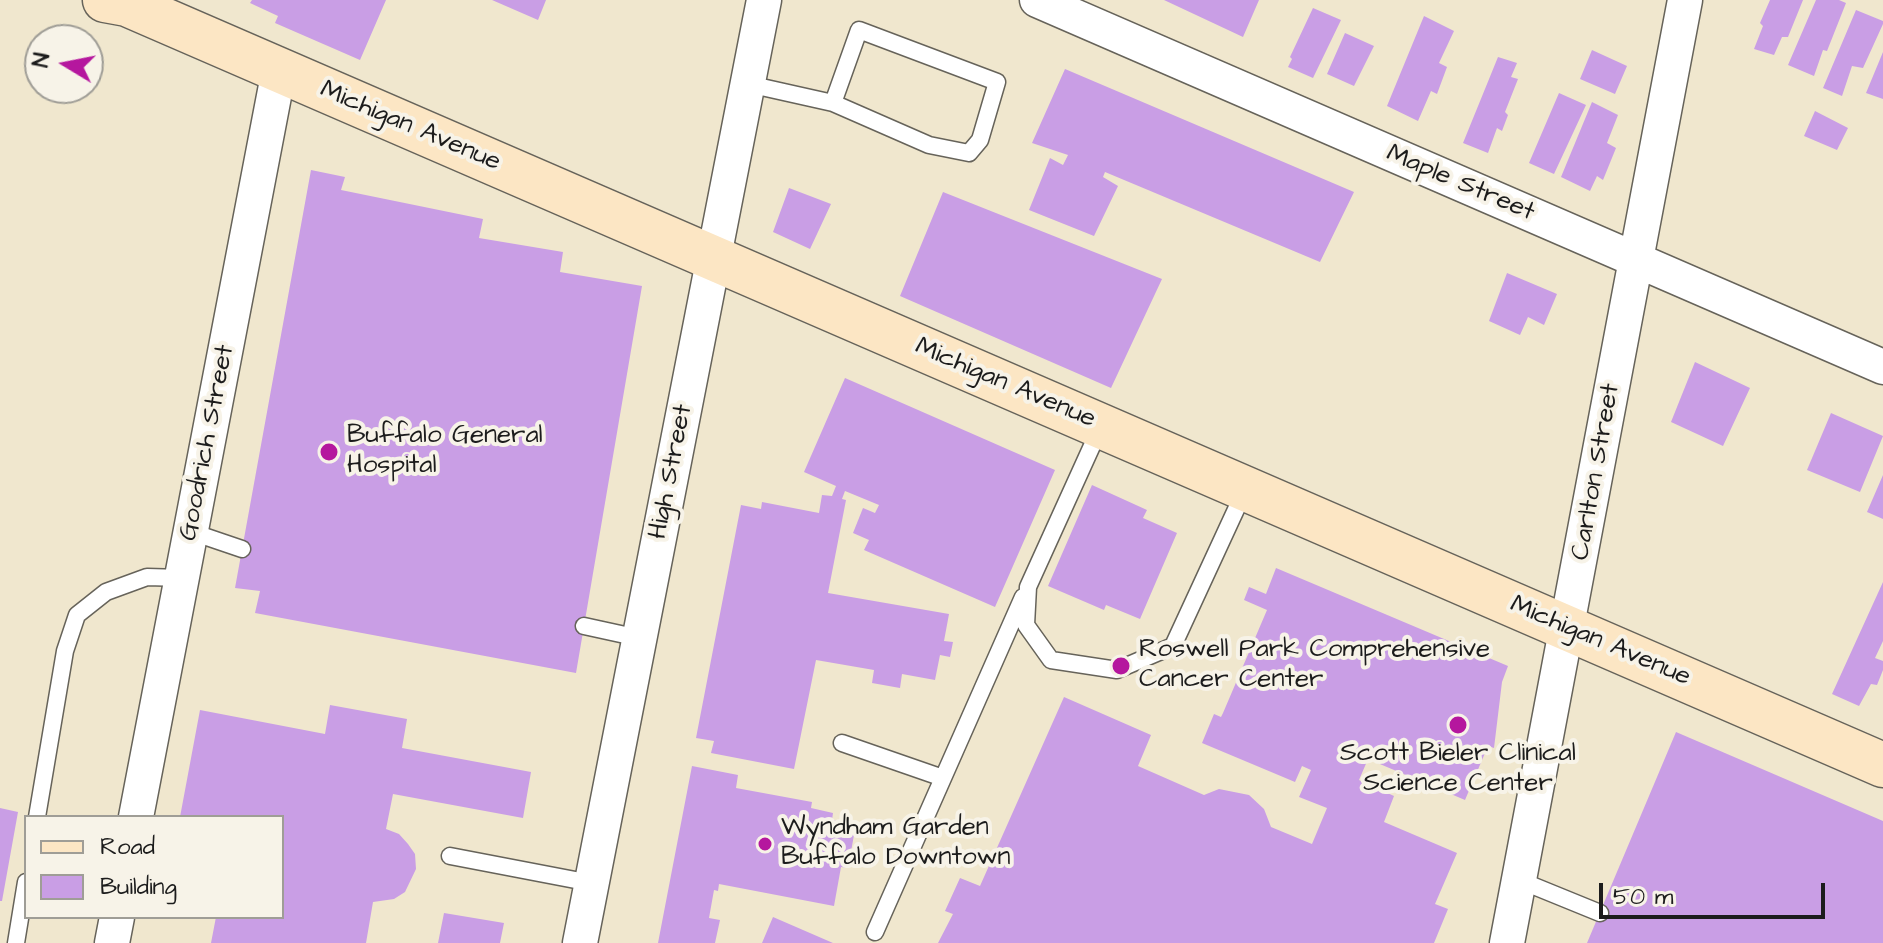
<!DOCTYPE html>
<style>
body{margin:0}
#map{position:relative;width:1883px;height:943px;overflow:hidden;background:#f0e7ce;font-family:"Architects Daughter",sans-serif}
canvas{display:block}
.legend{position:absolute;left:24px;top:815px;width:260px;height:104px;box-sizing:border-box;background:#f7f3e8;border:2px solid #9f9d96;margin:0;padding:10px 14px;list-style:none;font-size:24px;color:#1c1c1c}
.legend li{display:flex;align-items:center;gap:16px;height:40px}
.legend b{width:40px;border:2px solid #9f9d96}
.north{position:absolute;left:24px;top:24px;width:80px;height:80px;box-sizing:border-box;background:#f7f3e8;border:2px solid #9f9d96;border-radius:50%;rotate:280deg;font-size:22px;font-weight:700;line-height:32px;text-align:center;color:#1c1c1c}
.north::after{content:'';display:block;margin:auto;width:28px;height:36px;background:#b5179e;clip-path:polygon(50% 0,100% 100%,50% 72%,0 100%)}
.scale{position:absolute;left:1599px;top:883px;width:226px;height:36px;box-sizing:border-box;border:4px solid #1c1c1c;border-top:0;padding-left:10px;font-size:24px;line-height:28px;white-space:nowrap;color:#1c1c1c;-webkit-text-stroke:6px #f7f3e8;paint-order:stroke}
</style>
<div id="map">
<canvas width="1883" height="943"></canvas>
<ul class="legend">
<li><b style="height:10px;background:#fce6c4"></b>Road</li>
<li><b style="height:22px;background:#c99ee5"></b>Building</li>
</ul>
<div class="north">N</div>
<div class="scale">50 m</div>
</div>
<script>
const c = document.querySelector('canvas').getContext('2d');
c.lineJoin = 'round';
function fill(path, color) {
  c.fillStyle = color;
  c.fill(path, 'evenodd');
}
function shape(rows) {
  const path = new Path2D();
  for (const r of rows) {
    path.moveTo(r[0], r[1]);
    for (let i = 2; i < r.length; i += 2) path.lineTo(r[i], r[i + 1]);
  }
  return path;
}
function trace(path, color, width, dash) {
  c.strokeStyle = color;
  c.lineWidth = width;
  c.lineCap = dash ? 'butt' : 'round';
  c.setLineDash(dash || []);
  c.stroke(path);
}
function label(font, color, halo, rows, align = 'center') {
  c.font = font + ' "Architects Daughter",sans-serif';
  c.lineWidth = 8;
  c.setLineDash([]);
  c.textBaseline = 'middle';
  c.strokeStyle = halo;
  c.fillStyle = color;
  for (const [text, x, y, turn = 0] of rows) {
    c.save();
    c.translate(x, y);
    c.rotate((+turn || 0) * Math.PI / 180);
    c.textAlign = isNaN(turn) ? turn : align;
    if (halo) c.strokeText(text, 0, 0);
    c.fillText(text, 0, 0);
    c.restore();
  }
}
fill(shape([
 [252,0,386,0,360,60,275,23,278,16,250,3],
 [492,0,546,0,538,20],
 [1164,0,1259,0,1243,37],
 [1770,0,1803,0,1788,37,1782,37,1774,55,1754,49,1763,26,1760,23],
 [1816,0,1839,0,1846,3,1827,51,1823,50,1814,76,1788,65],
 [1313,8,1341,20,1313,78,1288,67,1292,59,1290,57],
 [1856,10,1883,21,1883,24,1863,68,1852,66,1842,96,1823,88],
 [1424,16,1454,31,1439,63,1447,67,1437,94,1431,91,1418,121,1387,106],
 [1345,33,1374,46,1354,86,1327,74],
 [1592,50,1627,66,1615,94,1580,79],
 [1883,52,1883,99,1866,93],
 [1498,57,1517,63,1511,77,1518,79,1505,112,1508,115,1502,131,1497,128,1488,153,1463,143],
 [1065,69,1354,192,1320,262,1105,172,1103,177,1118,186,1094,236,1029,210,1050,158,1063,165,1068,155,1032,143],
 [1559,93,1586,105,1554,174,1529,163],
 [1592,102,1618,115,1607,143,1616,148,1603,180,1597,176,1590,191,1561,177],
 [1815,111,1848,128,1837,150,1804,136],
 [311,170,345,177,341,190,483,219,479,238,563,252,560,272,642,286,576,673,255,613,260,591,235,588],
 [789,188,831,204,810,249,773,232],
 [943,192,1162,279,1111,388,900,296],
 [1507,273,1557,294,1544,325,1528,317,1520,335,1489,321],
 [1695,362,1750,388,1723,446,1671,422],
 [845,378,1055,470,995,607,864,550,869,540,853,533,863,508,875,513,879,505,845,491,842,499,846,500,828,593,949,614,944,641,953,642,950,657,940,655,935,680,902,674,900,688,872,683,874,670,816,660,794,769,711,753,714,741,696,738,741,505,761,509,762,502,819,513,822,495,832,496,836,486,804,472],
 [1831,413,1883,436,1860,492,1807,470],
 [1883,475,1883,519,1867,512],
 [1092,485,1147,510,1143,518,1177,533,1140,619,1106,605,1104,610,1048,586],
 [1276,568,1508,666,1502,682,1494,748,1488,746,1465,800,1368,759,1359,780,1394,796,1384,822,1457,853,1435,904,1448,909,1434,943,938,943,953,914,945,911,960,878,980,886,1064,697,1151,735,1138,766,1204,795,1219,789,1249,795,1264,809,1271,827,1312,844,1327,808,1299,797,1311,770,1302,766,1295,782,1202,743,1214,714,1221,717,1223,713,1267,610,1244,600,1249,587,1266,594],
 [1883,582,1883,641,1875,658,1883,661,1883,670,1877,685,1871,684,1859,706,1832,694],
 [330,705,407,719,402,748,531,772,523,818,393,794,386,829,399,834,408,844,415,854,416,869,405,892,394,899,373,902,366,943,211,943,216,917,282,917,282,817,180,817,200,710,325,734],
 [1676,732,1883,821,1883,943,1587,943],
 [692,766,738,775,736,788,812,802,811,808,833,813,832,820,856,824,848,868,841,867,834,906,719,884,718,891,714,890,709,918,720,920,715,943,658,943],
 [0,808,18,812,2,901,0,901],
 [444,913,504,923,500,943,438,943],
 [773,917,833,943,762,943]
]), '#c99ee5');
const lane = shape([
 [748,84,833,103,929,145,969,153,980,140,997,82,859,30,833,103],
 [1101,426,1028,587,1026,625,1051,660,1117,670,1173,646,1245,490],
 [189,531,242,549],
 [584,626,639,638],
 [842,743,943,778],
 [37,817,65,651,77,615,106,592,147,577,182,578],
 [450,856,591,883],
 [1519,880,1600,913],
 [875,932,1023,597],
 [16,943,26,882]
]);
const street = shape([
 [1037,0,1883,367],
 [136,817,279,70],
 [112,943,117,917],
 [580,943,764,0],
 [1507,943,1685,0]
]);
const secondary = shape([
 [105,0,127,4,1883,765]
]);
trace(lane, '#66635a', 19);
trace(street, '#66635a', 37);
trace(secondary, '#66635a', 47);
trace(lane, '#fff', 16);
trace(street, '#fff', 34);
trace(secondary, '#fce6c4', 44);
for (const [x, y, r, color] of [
 [329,452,10,"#b5179e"],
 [1121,666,10,"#b5179e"],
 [1458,725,10,"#b5179e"],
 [765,844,8,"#b5179e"]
]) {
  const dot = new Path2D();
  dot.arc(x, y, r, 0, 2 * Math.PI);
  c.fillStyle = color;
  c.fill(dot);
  trace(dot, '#f7f3e8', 3);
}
label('26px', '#1c1c1c', '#f7f3e8', [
 ["Michigan Avenue",410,127,23],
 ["Maple Street",1460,184,23],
 ["Michigan Avenue",1005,384,23],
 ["Goodrich Street",208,443,-79],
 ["High Street",672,472,-79],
 ["Carlton Street",1597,472,-80],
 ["Michigan Avenue",1600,642,23]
]);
label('26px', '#1c1c1c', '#f7f3e8', [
 ["Buffalo General",347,437],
 ["Hospital",347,467],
 ["Roswell Park Comprehensive",1139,651],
 ["Cancer Center",1139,681],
 ["Scott Bieler Clinical",1458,755,"center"],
 ["Science Center",1458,785,"center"],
 ["Wyndham Garden",781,829],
 ["Buffalo Downtown",781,859]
], 'left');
</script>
